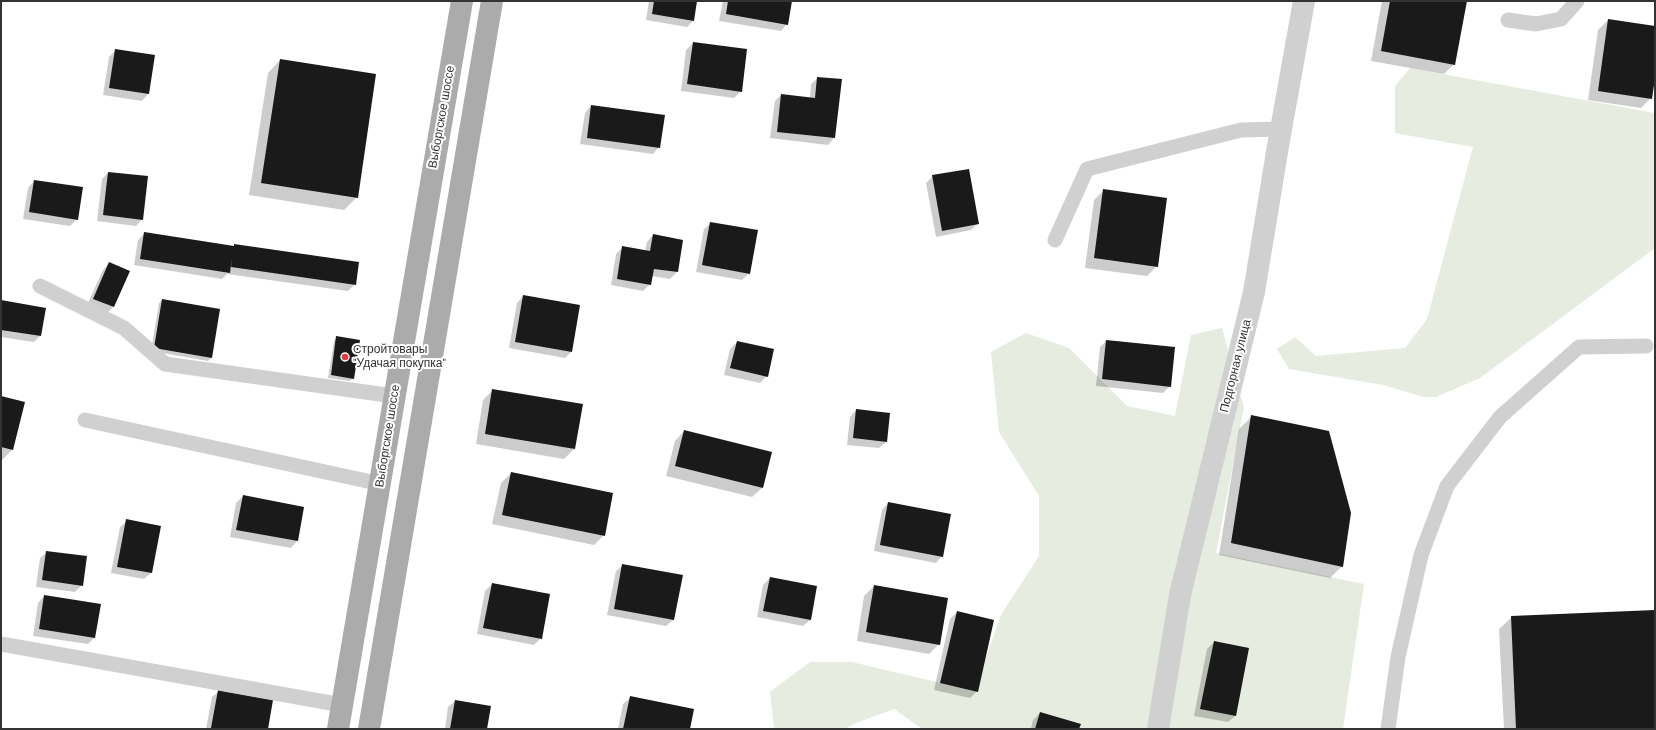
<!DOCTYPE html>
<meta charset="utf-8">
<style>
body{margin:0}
#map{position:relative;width:1656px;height:730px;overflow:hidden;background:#fff;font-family:"DM Sans",sans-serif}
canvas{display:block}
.frame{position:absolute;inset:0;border:2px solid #333;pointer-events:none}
</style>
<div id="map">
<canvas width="1656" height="730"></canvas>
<div class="frame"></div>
</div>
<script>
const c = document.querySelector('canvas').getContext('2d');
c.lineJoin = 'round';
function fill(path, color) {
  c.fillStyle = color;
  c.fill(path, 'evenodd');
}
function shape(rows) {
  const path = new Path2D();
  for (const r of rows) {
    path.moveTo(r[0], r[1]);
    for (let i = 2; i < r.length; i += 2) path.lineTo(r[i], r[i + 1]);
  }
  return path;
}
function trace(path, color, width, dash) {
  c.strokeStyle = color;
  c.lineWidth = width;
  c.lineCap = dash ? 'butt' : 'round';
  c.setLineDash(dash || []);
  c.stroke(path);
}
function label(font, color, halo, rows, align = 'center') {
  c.font = font + ' "DM Sans",sans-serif';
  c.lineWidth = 4;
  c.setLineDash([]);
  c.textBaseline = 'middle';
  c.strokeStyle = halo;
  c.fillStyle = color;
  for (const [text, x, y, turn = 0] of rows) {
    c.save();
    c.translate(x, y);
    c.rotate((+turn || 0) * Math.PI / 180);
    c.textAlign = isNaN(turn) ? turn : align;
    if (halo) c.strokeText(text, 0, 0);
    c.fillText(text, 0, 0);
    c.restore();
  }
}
fill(shape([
 [1410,68,1655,113,1655,248,1480,378,1436,397,1424,397,1383,385,1289,369,1277,349,1295,337,1316,356,1405,348,1427,319,1473,147,1395,133,1395,86],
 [1222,328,1244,407,1216,553,1364,584,1343,729,922,729,894,709,856,723,845,729,774,728,770,692,810,662,852,662,974,691,1001,615,1039,556,1039,496,999,432,991,352,1026,333,1069,348,1127,406,1175,416,1191,335]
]), '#e6ecdf');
fill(shape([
 [649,1,696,1,693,21,687,27,646,20],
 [723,1,791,1,787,24,781,31,719,21],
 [1382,1,1466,1,1454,64,1444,74,1371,61],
 [1608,20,1655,27,1655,71,1651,98,1641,108,1588,100,1598,30],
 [693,43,741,91,734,98,681,91,686,50],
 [116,50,154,56,148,94,142,101,103,95,109,57],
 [280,60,357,197,344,210,249,195,268,73],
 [818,78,834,138,828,145,770,138,775,101,781,95,810,98,811,84],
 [591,106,659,147,653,154,580,144,585,113],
 [108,173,142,219,136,226,97,221,102,179],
 [933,176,978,223,971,230,936,237,926,183],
 [34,181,77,219,70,226,23,219,28,188],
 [1104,190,1157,266,1147,276,1085,268,1094,200],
 [711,223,749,273,742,280,696,272,704,229],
 [145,233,233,247,355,284,348,291,227,274,222,279,134,265,138,240],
 [653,235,682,241,677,272,670,279,652,276,650,284,643,291,611,285,616,254,623,247,645,251,647,242],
 [109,263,129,272,113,307,106,314,87,305,103,270],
 [523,296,571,352,565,358,509,348,517,303],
 [162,300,211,358,208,361,151,351,159,303],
 [1,302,40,336,34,342,1,337],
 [337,337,353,378,350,381,328,378,334,341],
 [1106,341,1170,386,1163,393,1096,386,1100,347],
 [737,342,767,376,760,383,724,375,730,349],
 [493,390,574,449,564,459,476,444,483,400],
 [1,397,24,403,12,450,2,460],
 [856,410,886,442,879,448,847,445,850,417],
 [1252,416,1342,566,1330,578,1219,555,1239,429],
 [684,431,762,488,752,497,666,476,675,441],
 [511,473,604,535,594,545,492,524,501,483],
 [243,496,303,507,297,541,291,548,230,537,236,503],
 [888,503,942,556,936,563,874,551,882,510],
 [127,521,151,573,144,579,111,573,120,527],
 [47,552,82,585,75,592,36,587,40,558],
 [623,565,681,576,673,620,666,626,607,615,616,571],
 [770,578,810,620,803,626,757,617,763,585],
 [492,584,541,638,534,645,477,634,485,591],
 [874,586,939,644,929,654,857,641,864,596],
 [44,596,95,637,88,644,33,636,38,603],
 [1655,611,1655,729,1504,729,1499,629,1512,617],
 [957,612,977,691,970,698,934,690,950,619],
 [1214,642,1235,716,1228,722,1194,716,1207,649],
 [219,691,267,729,206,729,212,697],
 [630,698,689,729,618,729,623,704],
 [455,701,486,729,445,729,448,707],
 [1040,713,1078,729,1031,729,1033,720]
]), '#0003');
fill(shape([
 [654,1,697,1,694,21,652,14],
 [728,1,792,1,788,25,726,14],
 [1390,1,1467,1,1455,65,1381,51],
 [1608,19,1655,26,1655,78,1652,99,1598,91],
 [693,42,747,49,742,92,687,84],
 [115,49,155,55,149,94,109,88],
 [280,59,376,74,358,198,261,183],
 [817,77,842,79,835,138,777,132,781,94,815,98],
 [591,105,665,115,660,148,587,138],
 [969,169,979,224,942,231,932,175],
 [108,172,148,176,143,220,103,215],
 [34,180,83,187,78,220,29,212],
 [1103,189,1167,198,1158,267,1094,258],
 [710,222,758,230,750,274,702,265],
 [144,232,234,246,234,244,359,262,356,285,231,267,232,257,230,273,140,259],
 [653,234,683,240,678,272,654,269,651,285,617,279,622,246,650,251],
 [109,262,130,271,114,307,93,299],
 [523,295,580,305,572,352,515,342],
 [162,299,220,309,212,358,154,348],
 [1,300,46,308,41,336,1,330],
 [336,336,360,340,354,379,331,375],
 [1106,340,1175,347,1171,387,1102,379],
 [737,341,774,349,768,377,730,368],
 [492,389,583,404,575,449,485,434],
 [1,396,25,402,13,450,1,447],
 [856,409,890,413,887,442,853,438],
 [1251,415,1329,431,1351,513,1343,567,1231,543],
 [684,430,772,452,763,488,675,466],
 [511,472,613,493,605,536,502,515],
 [243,495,304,507,298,541,236,530],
 [888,502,951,514,943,557,880,545],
 [126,519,161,526,152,573,117,567],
 [46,551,87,556,83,586,42,580],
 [622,564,683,575,674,620,614,609],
 [770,577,817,586,811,620,763,611],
 [492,583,550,594,542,639,483,628],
 [874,585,948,598,940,645,866,632],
 [44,595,101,604,95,638,39,629],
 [1655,610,1655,729,1516,729,1511,616],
 [957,611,994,620,978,692,940,683],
 [1214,641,1249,648,1236,716,1200,709],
 [218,690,273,700,268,729,219,729,211,728],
 [630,696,694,709,690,729,623,729],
 [455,700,491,706,487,729,450,729],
 [1040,712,1081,724,1079,729,1035,729]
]), '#1a1a1a');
trace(shape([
 [1508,20,1536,24,1561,19,1577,1],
 [1055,240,1087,169,1241,130,1281,129],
 [40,286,124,328,165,364,394,396],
 [85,420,381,484],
 [1,644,342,705],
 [1388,729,1398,657,1421,555,1447,486,1500,417,1579,347,1646,346]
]), '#d0d0d0', 15);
trace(shape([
 [1158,729,1180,595,1254,292,1278,146,1304,1]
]), '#d0d0d0', 22);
trace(shape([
 [338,729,462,1],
 [369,729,492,1]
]), '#ababab', 22);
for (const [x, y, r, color] of [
 [345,357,4,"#e63946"]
]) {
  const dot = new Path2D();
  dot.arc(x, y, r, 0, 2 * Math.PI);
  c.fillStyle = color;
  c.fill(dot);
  trace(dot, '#fff', 1.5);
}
label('12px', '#333', '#fff', [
 ["Выборгское шоссе",442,117,-80],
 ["Подгорная улица",1236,366,-76],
 ["Выборгское шоссе",388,436,-81]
]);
label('12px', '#333', '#fff', [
 ["Cтройтовары",353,350],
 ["\"Удачая покупка\"",353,364]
], 'left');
</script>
